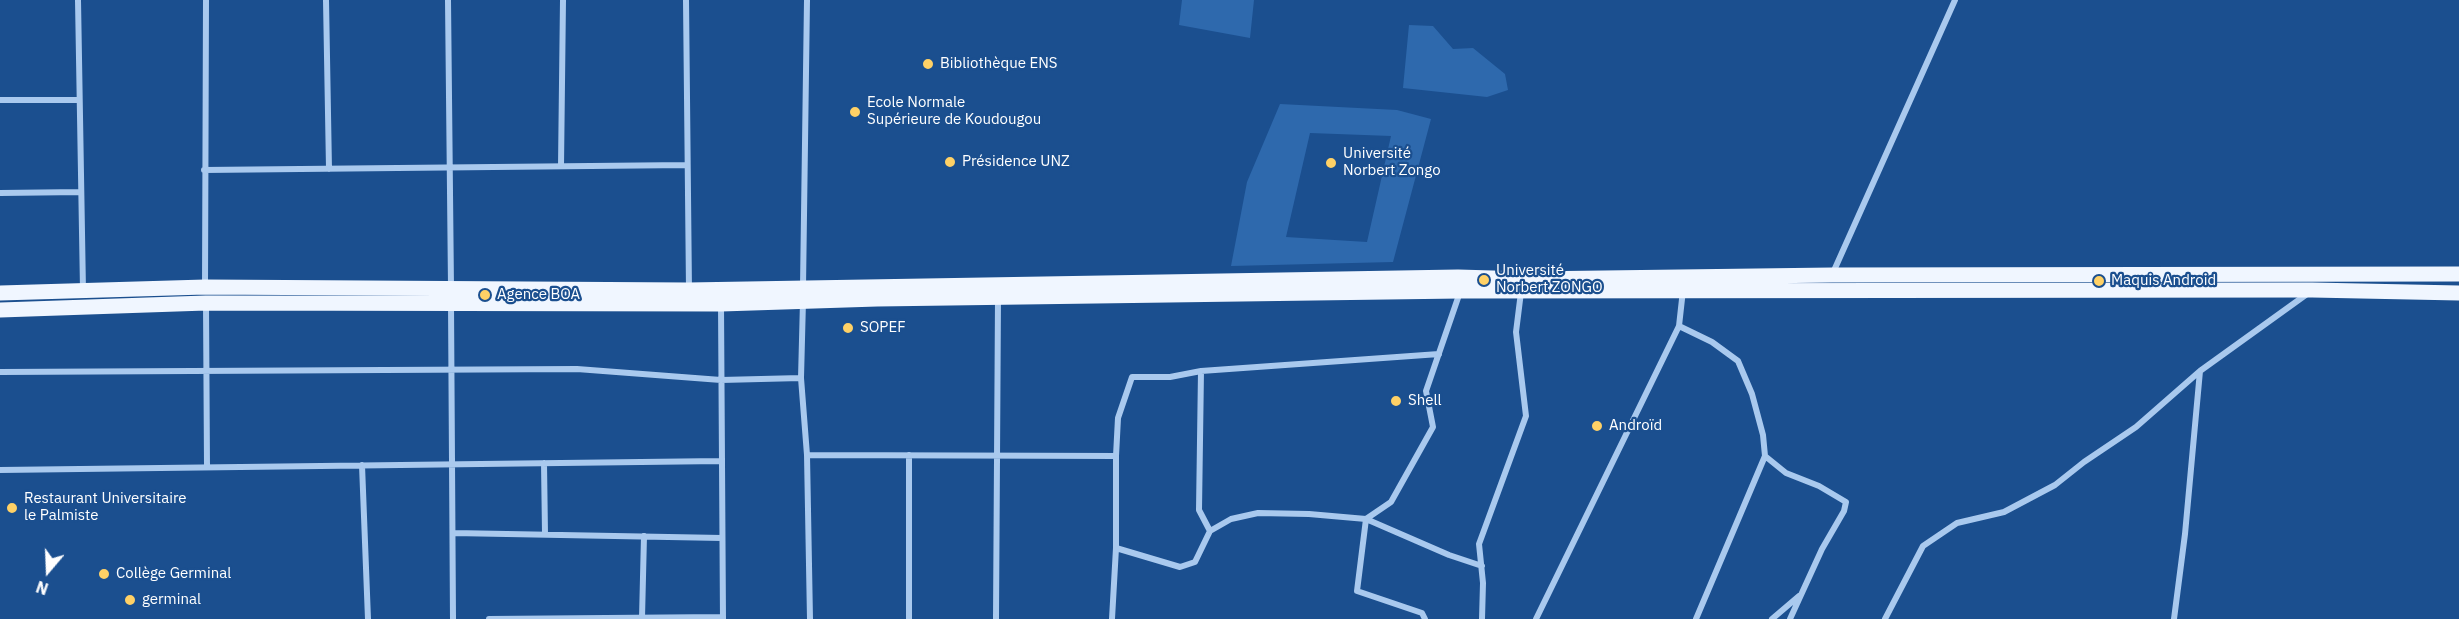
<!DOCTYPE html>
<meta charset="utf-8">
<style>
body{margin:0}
#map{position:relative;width:2459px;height:619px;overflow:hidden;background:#1b4f8f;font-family:"IBM Plex Sans",sans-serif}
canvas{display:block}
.north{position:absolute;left:18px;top:541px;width:60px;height:60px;-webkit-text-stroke:4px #1b4f8f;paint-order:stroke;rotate:199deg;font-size:16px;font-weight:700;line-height:24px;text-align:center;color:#fff}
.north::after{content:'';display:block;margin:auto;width:21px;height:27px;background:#fff;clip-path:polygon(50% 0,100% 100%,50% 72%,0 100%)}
</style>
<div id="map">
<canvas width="2459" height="619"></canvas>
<div class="north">N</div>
</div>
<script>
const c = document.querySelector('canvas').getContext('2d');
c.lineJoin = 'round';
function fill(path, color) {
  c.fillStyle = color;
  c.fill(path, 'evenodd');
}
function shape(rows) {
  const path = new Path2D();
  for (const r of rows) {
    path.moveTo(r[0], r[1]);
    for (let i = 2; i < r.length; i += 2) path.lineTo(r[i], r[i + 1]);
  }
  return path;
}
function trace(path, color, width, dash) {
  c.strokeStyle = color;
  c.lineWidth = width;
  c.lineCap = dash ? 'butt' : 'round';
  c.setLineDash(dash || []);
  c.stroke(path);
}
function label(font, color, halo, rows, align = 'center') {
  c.font = font + ' "IBM Plex Sans",sans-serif';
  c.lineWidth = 4.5;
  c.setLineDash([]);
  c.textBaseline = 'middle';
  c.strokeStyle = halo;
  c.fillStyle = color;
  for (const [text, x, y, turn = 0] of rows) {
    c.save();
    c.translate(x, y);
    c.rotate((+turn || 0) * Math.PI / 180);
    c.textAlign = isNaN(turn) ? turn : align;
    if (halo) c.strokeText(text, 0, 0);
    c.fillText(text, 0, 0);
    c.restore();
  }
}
fill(shape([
 [1182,0,1254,0,1250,38,1179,25],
 [1409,25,1433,26,1453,49,1473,48,1505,74,1508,90,1487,97,1403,88],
 [1280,104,1397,110,1431,119,1393,262,1231,266,1247,182],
 [1310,133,1391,136,1367,242,1286,237]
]), '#2e69ad');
trace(shape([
 [78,0,83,290],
 [326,0,329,169],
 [448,0,451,287],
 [686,0,689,290],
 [0,100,79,100],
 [561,166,563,0],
 [204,170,687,165],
 [0,193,81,192],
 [1832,275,1955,0],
 [205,287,206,0],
 [803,287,807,0],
 [803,301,801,378,807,455,810,619],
 [206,304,207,467],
 [451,304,453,619],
 [721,305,723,619],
 [1679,326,1712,342,1738,361,1752,394,1763,435,1765,456,1786,473,1819,486,1846,502,1844,511,1822,549,1790,619],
 [0,372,577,369,721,380,801,378],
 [807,455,1116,456],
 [909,455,909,619],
 [544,463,545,534],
 [362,465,368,619],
 [0,470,721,461],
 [1210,531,1199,510,1201,371,1439,354],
 [453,533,722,538],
 [1116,548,1180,567,1195,562,1210,531,1231,519,1258,513,1309,514,1366,519,1449,555,1482,566],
 [642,618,644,536],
 [489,619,723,617],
 [996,619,998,299],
 [1112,619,1116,548,1116,456,1118,418,1132,377,1170,377,1201,371],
 [1425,619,1422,613,1357,591,1366,519,1391,502,1433,427,1426,391,1460,292],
 [1482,619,1483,583,1479,544,1526,416,1516,332,1521,292],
 [1536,619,1679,326,1683,290],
 [1696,619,1765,456],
 [1772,619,1799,596],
 [1885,619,1923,546,1957,523,2004,512,2055,485,2084,462,2136,427,2200,371],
 [2174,619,2185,534,2200,371,2307,294]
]), '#a9c9ee', 6);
trace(shape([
 [0,293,205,287,688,290,1458,277,1527,279,1832,275,2459,274],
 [0,310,206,303,721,304,877,299,1460,291,2312,290,2459,293]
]), '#f0f6ff', 15);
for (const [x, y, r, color] of [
 [928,64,6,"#ffd166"],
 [855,112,6,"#ffd166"],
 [950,162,6,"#ffd166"],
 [1331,163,6,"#ffd166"],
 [1484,280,6,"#ffd166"],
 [2099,281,6,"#ffd166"],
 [485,295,6,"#ffd166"],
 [848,328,6,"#ffd166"],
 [1396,401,6,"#ffd166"],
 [1597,426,6,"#ffd166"],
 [12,508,6,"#ffd166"],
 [104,574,6,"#ffd166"],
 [130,600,6,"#ffd166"]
]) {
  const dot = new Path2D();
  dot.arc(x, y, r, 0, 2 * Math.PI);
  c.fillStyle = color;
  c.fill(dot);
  trace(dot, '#1b4f8f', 2);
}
label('15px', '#fff', '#1b4f8f', [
 ["Bibliothèque ENS",940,64],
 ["Ecole Normale",867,103],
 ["Supérieure de Koudougou",867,120],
 ["Université",1343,154],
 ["Norbert Zongo",1343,171],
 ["Présidence UNZ",962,162],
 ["Université",1496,271],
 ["Norbert ZONGO",1496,288],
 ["Maquis Android",2111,281],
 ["Agence BOA",497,295],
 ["SOPEF",860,328],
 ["Shell",1408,401],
 ["Androïd",1609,426],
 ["Restaurant Universitaire",24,499],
 ["le Palmiste",24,516],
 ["Collège Germinal",116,574],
 ["germinal",142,600]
], 'left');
</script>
